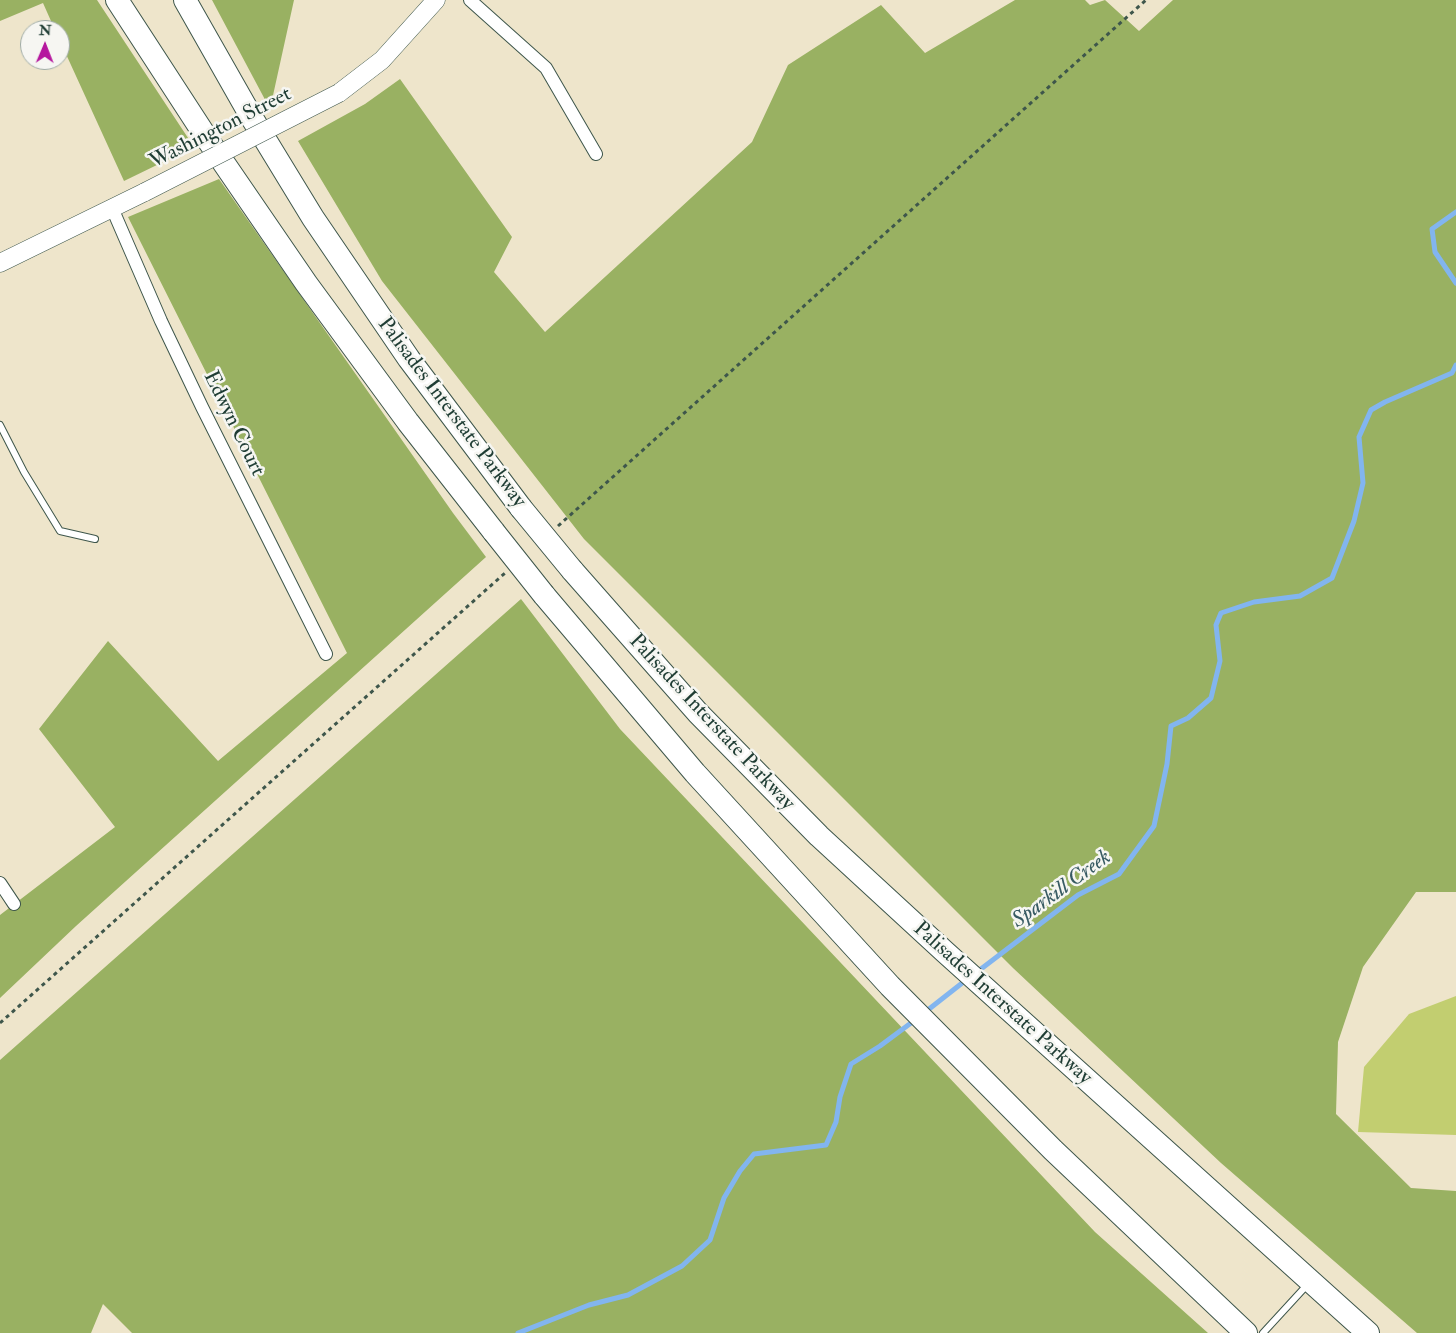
<!DOCTYPE html>
<style>
body{margin:0}
#map{position:relative;width:1456px;height:1333px;overflow:hidden;background:#eee5cb;font-family:"IM FELL Double Pica",serif}
canvas{display:block}
.north{position:absolute;left:20px;top:20px;width:50px;height:50px;box-sizing:border-box;background:#f6f6f2;border:1px solid #a0aca6;border-radius:50%;rotate:1deg;font-size:14px;font-weight:700;line-height:20px;text-align:center;color:#1f3d34}
.north::after{content:'';display:block;margin:auto;width:18px;height:22px;background:#b5179e;clip-path:polygon(50% 0,100% 100%,50% 72%,0 100%)}
</style>
<div id="map">
<canvas width="1456" height="1333"></canvas>
<div class="north">N</div>
</div>
<script>
const c = document.querySelector('canvas').getContext('2d');
c.lineJoin = 'round';
function fill(path, color) {
  c.fillStyle = color;
  c.fill(path, 'evenodd');
}
function shape(rows) {
  const path = new Path2D();
  for (const r of rows) {
    path.moveTo(r[0], r[1]);
    for (let i = 2; i < r.length; i += 2) path.lineTo(r[i], r[i + 1]);
  }
  return path;
}
function trace(path, color, width, dash) {
  c.strokeStyle = color;
  c.lineWidth = width;
  c.lineCap = dash ? 'butt' : 'round';
  c.setLineDash(dash || []);
  c.stroke(path);
}
function label(font, color, halo, rows, align = 'center') {
  c.font = font + ' "IM FELL Double Pica",serif';
  c.lineWidth = 5;
  c.setLineDash([]);
  c.textBaseline = 'middle';
  c.strokeStyle = halo;
  c.fillStyle = color;
  for (const [text, x, y, turn = 0] of rows) {
    c.save();
    c.translate(x, y);
    c.rotate((+turn || 0) * Math.PI / 180);
    c.textAlign = isNaN(turn) ? turn : align;
    if (halo) c.strokeText(text, 0, 0);
    c.fillText(text, 0, 0);
    c.restore();
  }
}
fill(shape([
 [1456,996,1456,1135,1358,1132,1364,1067,1409,1014]
]), '#c2ce70');
fill(shape([
 [0,0,97,0,194,147,124,181,60,41,60,30,55,30,43,3,0,21],
 [212,0,294,0,270,109],
 [1015,0,1085,0,1090,5,1105,0,1139,31,1173,0,1456,0,1456,892,1416,892,1363,967,1338,1042,1336,1114,1411,1188,1456,1191,1456,1333,1417,1333,1221,1163,1013,968,584,539,382,281,298,141,365,104,400,79,512,237,494,272,545,332,752,142,788,65,881,5,925,53],
 [219,179,453,513,486,557,76,926,0,998,0,915,115,827,39,729,108,641,218,761,347,653,128,217],
 [521,599,620,729,1095,1232,1208,1333,132,1333,103,1304,91,1333,0,1333,0,1060]
]), '#99b162');
trace(shape([
 [1456,212,1432,229,1435,252,1456,283],
 [977,972,1078,895,1119,874,1154,826,1167,764,1171,726,1188,718,1211,698,1220,661,1216,625,1221,613,1254,602,1300,596,1332,578,1354,521,1363,483,1359,437,1371,410,1385,402,1452,373,1456,365],
 [924,1013,966,980],
 [518,1333,589,1305,628,1295,682,1266,710,1240,724,1198,740,1171,754,1154,826,1145,836,1122,840,1097,851,1064,880,1046,915,1020]
]), '#82b5ef', 5);
const lane = shape([
 [0,425,24,472,60,531,95,539],
 [1263,1333,1308,1284]
]);
const street = shape([
 [470,0,546,68,596,154],
 [112,208,161,321,202,407,326,654],
 [0,883,14,904]
]);
const secondary = shape([
 [339,93,382,60,436,0],
 [0,263,145,192]
]);
const highway = shape([
 [117,0,208,140,306,283,408,422,494,532],
 [185,0,252,118,313,218,409,359,521,508],
 [572,570,698,713,819,836,945,952,1368,1333],
 [544,595,695,773,890,986,1053,1150,1246,1333]
]);
trace(lane, '#3e564b', 8);
trace(street, '#3e564b', 14);
trace(secondary, '#3e564b', 19);
trace(highway, '#3e564b', 24);
trace(shape([
 [558,526,1146,0],
 [0,1023,505,573]
]), '#3e564b', 3, [4, 4]);
trace(lane, '#fff', 6);
trace(street, '#fff', 12);
trace(secondary, '#fff', 18);
trace(highway, '#fff', 22);
const secondaryBridge = shape([
 [145,192,339,93]
]);
const highwayBridge = shape([
 [521,508,572,570],
 [494,532,544,595]
]);
trace(secondaryBridge, '#3e564b', 19, []);
trace(highwayBridge, '#3e564b', 24, []);
trace(secondaryBridge, '#fff', 18);
trace(highwayBridge, '#fff', 22);
label('21px', '#1f3d34', '#f6f6f2', [
 ["Washington Street",221,129,-27],
 ["Palisades Interstate Parkway",451,413,53],
 ["Edwyn Court",233,424,64],
 ["Palisades Interstate Parkway",711,723,47],
 ["Palisades Interstate Parkway",1002,1004,42]
]);
label('italic 22px', '#385b63', '#f6f6f2', [
 ["Sparkill Creek",1062,890,-36]
]);
</script>
